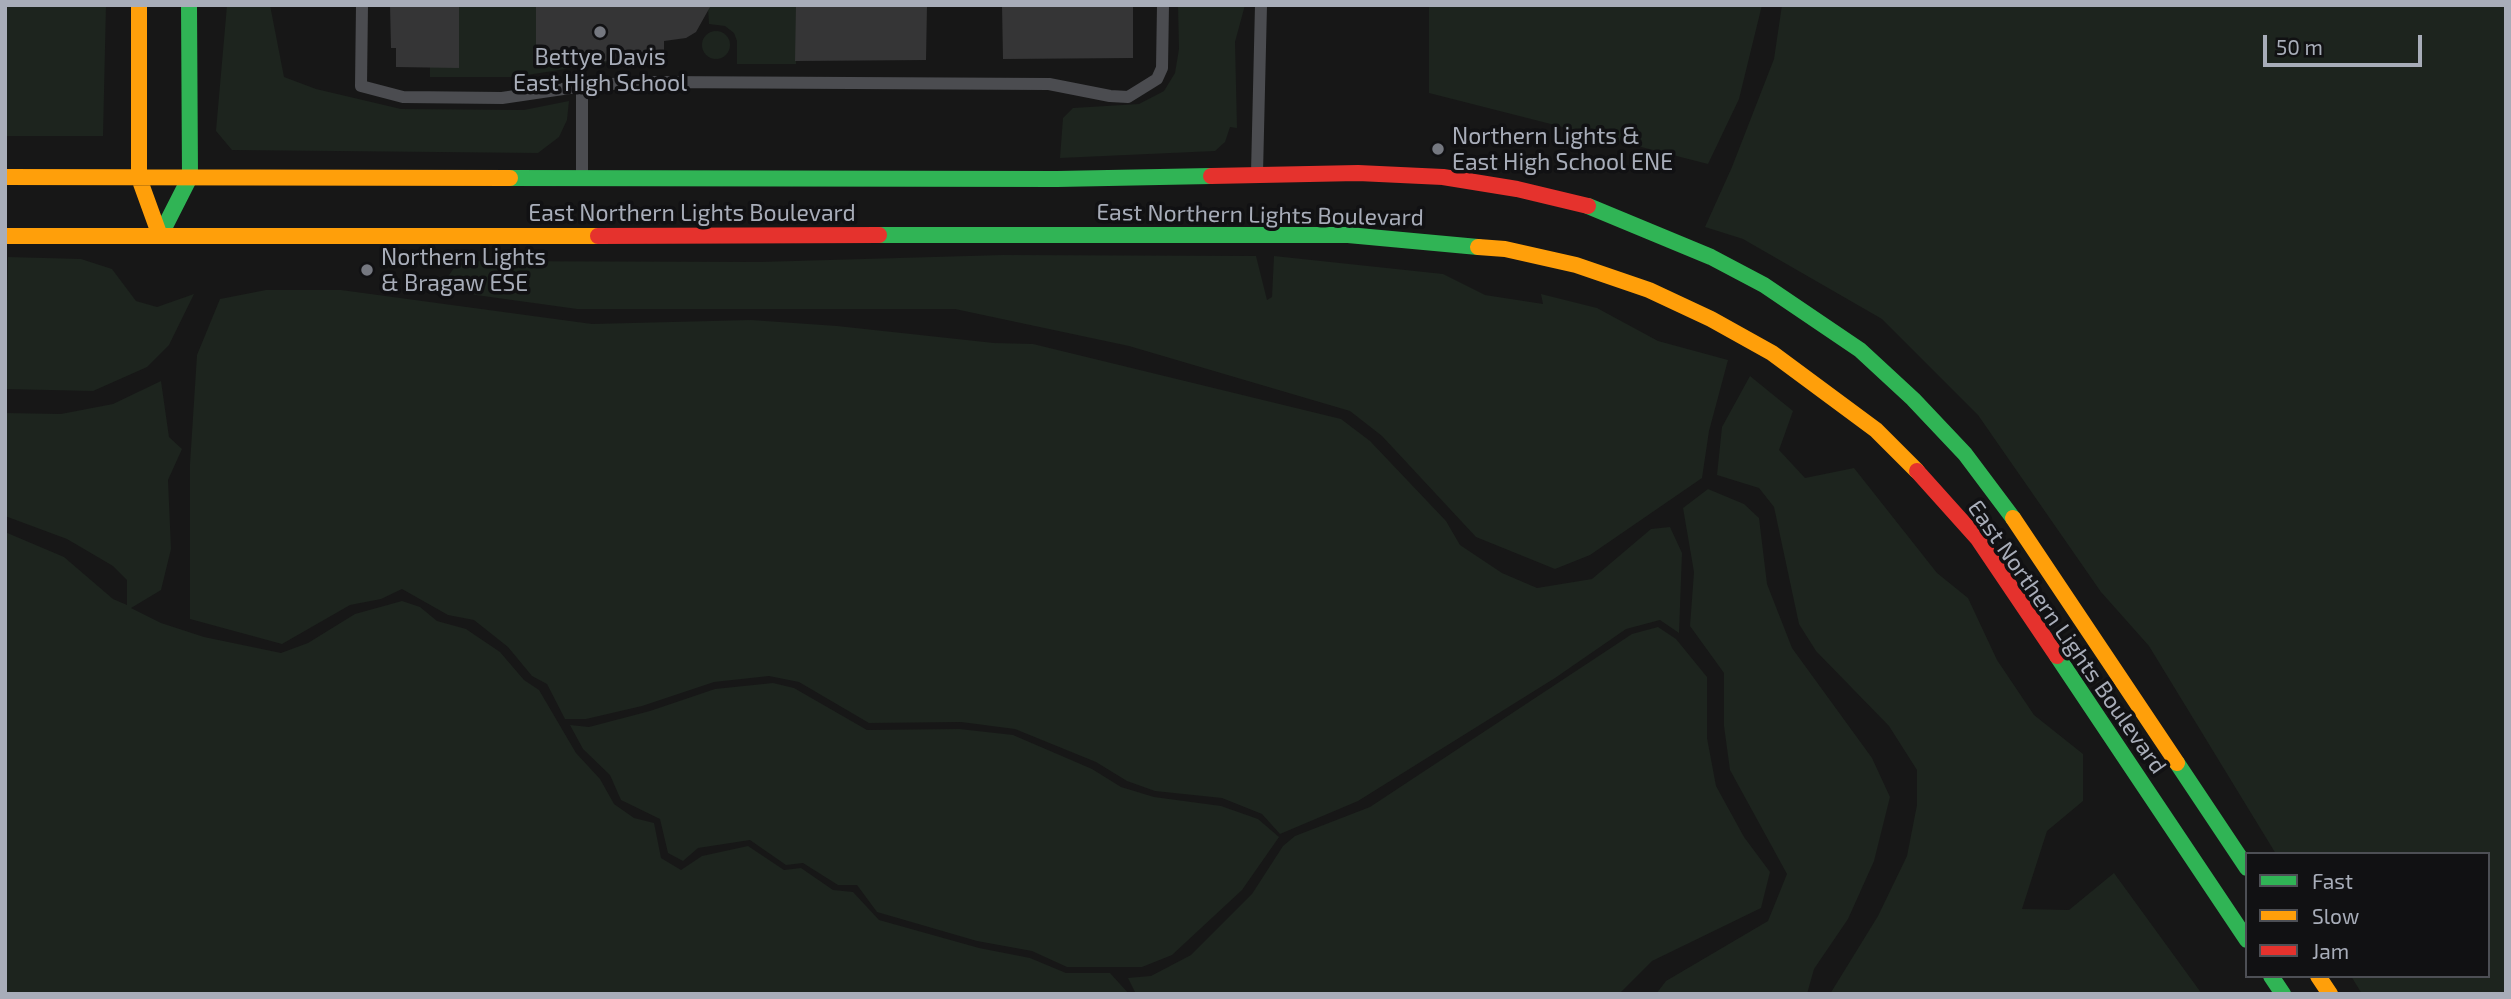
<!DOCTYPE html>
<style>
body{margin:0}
#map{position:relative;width:2511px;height:999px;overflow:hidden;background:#171717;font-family:"Exo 2",sans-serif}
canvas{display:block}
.frame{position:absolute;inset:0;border:7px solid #a8adb9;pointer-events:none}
.legend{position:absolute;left:2245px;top:852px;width:245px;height:126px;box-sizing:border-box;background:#111113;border:2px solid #4d4f55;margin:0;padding:9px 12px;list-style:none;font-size:21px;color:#a8adb9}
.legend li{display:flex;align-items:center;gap:14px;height:35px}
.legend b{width:35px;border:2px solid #4d4f55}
.scale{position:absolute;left:2263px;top:35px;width:159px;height:32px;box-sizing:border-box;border:4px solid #a8adb9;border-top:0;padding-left:9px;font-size:21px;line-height:24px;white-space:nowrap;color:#a8adb9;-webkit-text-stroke:5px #111113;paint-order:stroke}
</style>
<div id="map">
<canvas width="2511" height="999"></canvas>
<div class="frame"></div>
<ul class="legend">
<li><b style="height:9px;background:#30b455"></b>Fast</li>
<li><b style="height:9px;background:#ff9f0a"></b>Slow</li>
<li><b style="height:9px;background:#e5322d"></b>Jam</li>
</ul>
<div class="scale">50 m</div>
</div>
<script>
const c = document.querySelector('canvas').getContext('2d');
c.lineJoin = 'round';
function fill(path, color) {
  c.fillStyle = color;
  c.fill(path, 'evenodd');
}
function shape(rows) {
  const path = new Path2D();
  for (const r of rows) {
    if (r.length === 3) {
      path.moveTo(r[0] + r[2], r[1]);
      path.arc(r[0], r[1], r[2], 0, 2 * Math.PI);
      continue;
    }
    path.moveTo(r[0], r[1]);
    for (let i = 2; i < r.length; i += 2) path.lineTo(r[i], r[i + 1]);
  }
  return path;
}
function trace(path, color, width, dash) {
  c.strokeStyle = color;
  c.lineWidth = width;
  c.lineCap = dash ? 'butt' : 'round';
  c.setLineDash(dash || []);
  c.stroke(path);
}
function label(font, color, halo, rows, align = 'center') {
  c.font = font + ' "Exo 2",sans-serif';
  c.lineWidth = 7;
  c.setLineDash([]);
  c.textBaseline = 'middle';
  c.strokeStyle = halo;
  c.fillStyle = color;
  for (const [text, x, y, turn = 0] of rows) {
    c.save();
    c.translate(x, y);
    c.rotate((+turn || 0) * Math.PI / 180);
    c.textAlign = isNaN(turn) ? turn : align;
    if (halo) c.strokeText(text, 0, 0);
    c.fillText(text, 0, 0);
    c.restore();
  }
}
fill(shape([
 [5,5,106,5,103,136,5,136],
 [227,5,270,5,284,77,316,89,401,109,524,110,569,101,567,120,559,137,538,153,232,150,216,131],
 [459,5,536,5,536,59,611,62,514,77,430,77,430,67,459,67],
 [693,5,796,5,796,64,737,64,737,41,734,33,725,26,709,24,708,7],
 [1178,5,1245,5,1235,42,1237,128,1230,127,1225,142,1215,151,1060,158,1063,118,1073,108,1139,104,1164,91,1175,73,1179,49],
 [1429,5,1762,5,1739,99,1708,164,1429,93],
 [1782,5,2506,5,2506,994,2362,994,2351,976,2488,976,2488,854,2276,854,2149,646,2101,592,1978,415,1882,319,1743,239,1705,227,1732,167,1774,59],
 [716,45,14],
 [1003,255,1256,256,1267,300,1272,297,1274,256,1443,274,1485,295,1543,304,1541,294,1597,308,1658,341,1728,360,1709,431,1702,478,1590,555,1555,569,1476,537,1382,436,1350,411,1129,346,955,309,577,309,476,295,442,285,459,261,759,262],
 [8,257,81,259,112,269,136,301,157,307,194,294,169,345,147,367,93,391,5,389],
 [266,290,341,290,592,324,751,320,837,326,994,343,1033,344,1341,419,1370,441,1446,521,1460,545,1502,573,1537,588,1592,579,1651,529,1670,527,1682,553,1679,633,1660,620,1626,629,1555,678,1358,801,1280,834,1262,814,1222,798,1155,791,1127,781,1096,762,1015,729,961,722,869,723,799,682,769,676,714,682,642,706,586,719,565,719,547,684,532,676,508,647,474,620,448,615,402,589,381,599,350,605,282,644,190,619,190,464,197,355,220,299],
 [1750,376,1793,411,1779,450,1805,478,1854,468,1937,573,1968,598,1997,660,2034,715,2083,754,2083,801,2047,831,2022,909,2069,910,2114,873,2202,994,1830,994,1878,916,1907,856,1917,805,1917,770,1889,726,1816,651,1799,624,1774,507,1759,488,1717,475,1722,427],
 [161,381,169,437,182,449,168,480,171,549,161,590,131,608,161,623,204,637,281,653,308,643,355,614,402,601,420,607,437,621,466,629,500,652,524,680,539,690,576,753,600,779,614,804,634,818,654,823,661,858,681,870,702,856,748,846,784,870,801,868,833,890,853,892,879,920,979,948,1030,958,1066,973,1110,973,1129,994,5,994,5,532,64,557,113,599,127,605,127,580,113,566,67,539,5,516,5,413,61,414,113,404],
 [1708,489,1744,504,1759,518,1767,584,1792,648,1872,758,1890,797,1874,861,1848,919,1814,969,1807,994,1656,994,1666,981,1768,921,1787,874,1730,770,1724,726,1724,673,1690,626,1694,572,1683,508],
 [1658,627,1676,639,1707,677,1707,738,1716,786,1744,837,1770,872,1761,908,1652,961,1619,994,1136,994,1128,978,1151,976,1191,955,1252,894,1283,846,1295,836,1370,807,1632,634],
 [773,683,794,688,867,730,959,729,1013,735,1092,769,1121,787,1154,797,1221,806,1258,819,1279,837,1242,890,1172,955,1142,967,1067,967,1032,951,977,941,877,912,857,885,838,885,803,863,786,865,750,840,698,848,683,861,668,853,660,819,621,800,610,775,583,749,570,725,589,727,650,711,715,689]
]), '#1d241e');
fill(shape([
 [390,5,459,5,459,68,396,67,396,48,391,48],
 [536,5,693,5,710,7,696,32,686,38,664,41,664,61,536,62],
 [796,5,927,5,926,60,795,61],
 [1002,5,1133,5,1133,58,1003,59]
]), '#353536');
trace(shape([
 [362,5,361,86,403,97,502,98,590,85,654,82,1049,84,1110,96,1128,97,1157,79,1162,68,1163,5],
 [582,87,582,174],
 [1257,173,1261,5]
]), '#4b4c50', 12);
trace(shape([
 [510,178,1057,179,1211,176],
 [1588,206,1711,257,1764,285,1860,350,1913,399,1965,454,2013,518],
 [879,235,1348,235,1478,247],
 [160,236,190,177,189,5],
 [2057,656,2247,940],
 [2177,763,2247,868],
 [2271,976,2283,994]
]), '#30b455', 16);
trace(shape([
 [139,5,139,178,160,236],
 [5,177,510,178],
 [5,236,598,236],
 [1478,247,1505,249,1576,265,1649,290,1711,319,1772,353,1876,430,1917,471],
 [2013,518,2177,763],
 [2318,976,2330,994]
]), '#ff9f0a', 16);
trace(shape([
 [1211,176,1358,173,1443,177,1517,189,1588,206],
 [598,236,879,235],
 [1917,471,1978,539,2057,656]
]), '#e5322d', 16);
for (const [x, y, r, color] of [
 [600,32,7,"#757880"],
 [1438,149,7,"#757880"],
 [367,270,7,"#757880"]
]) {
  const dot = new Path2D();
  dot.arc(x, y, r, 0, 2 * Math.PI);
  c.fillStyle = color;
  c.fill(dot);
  trace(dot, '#111113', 2.5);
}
label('23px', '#a8adb9', '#111113', [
 ["Bettye Davis",600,57,"center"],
 ["East High School",600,83,"center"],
 ["Northern Lights &",1452,136],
 ["East High School ENE",1452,162],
 ["Northern Lights",381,257],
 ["& Bragaw ESE",381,283]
], 'left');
label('23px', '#a8adb9', '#111113', [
 ["East Northern Lights Boulevard",692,213],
 ["East Northern Lights Boulevard",1260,215,1],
 ["East Northern Lights Boulevard",2067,637,55]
]);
</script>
